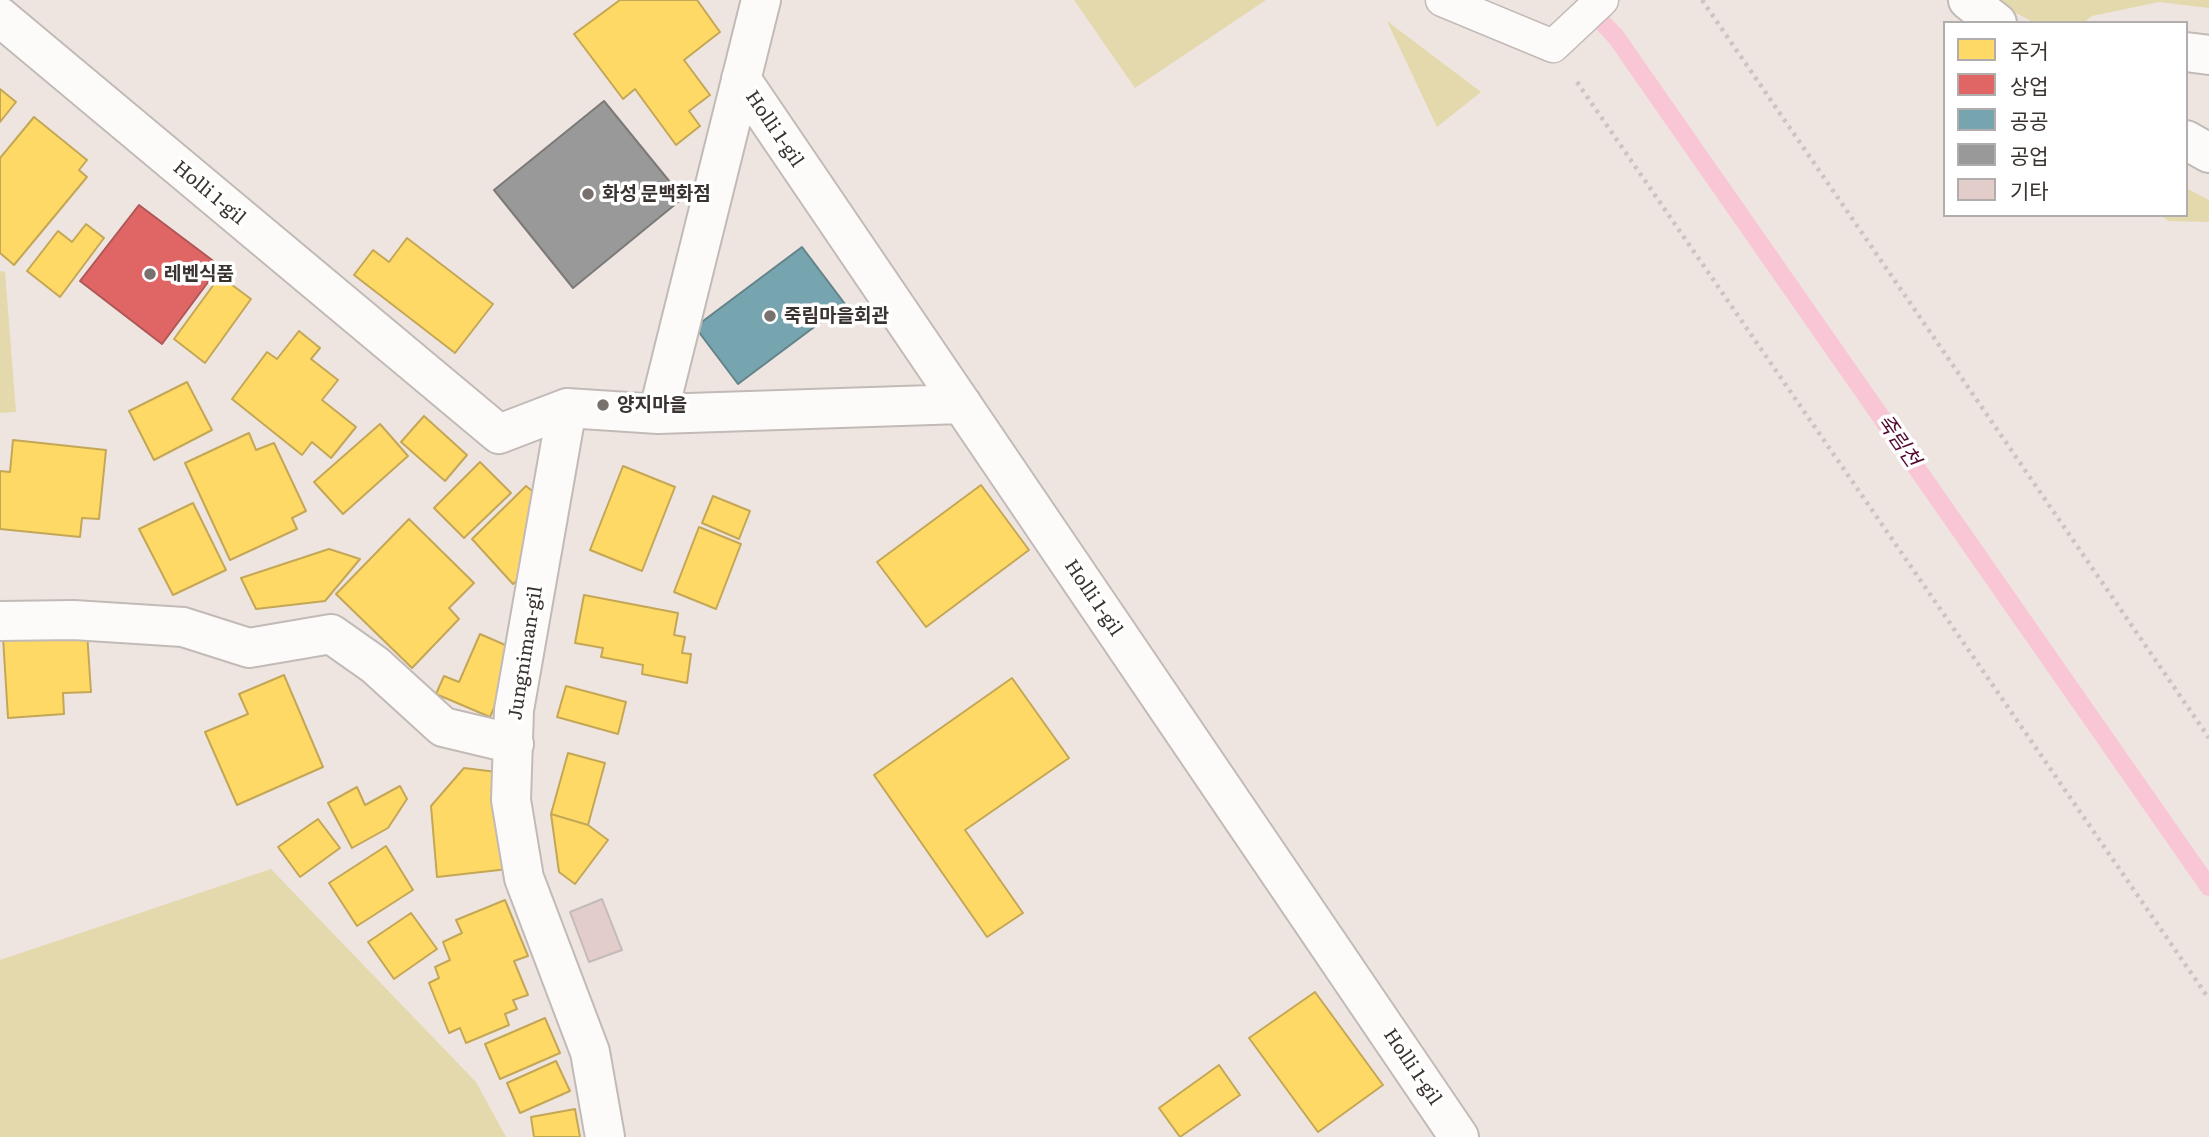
<!DOCTYPE html>
<meta charset="utf-8">
<style>
body{margin:0}
#map{position:relative;width:2209px;height:1137px;overflow:hidden;background:#efe5e0;font-family:Literata,"Noto Sans KR",serif}
canvas{display:block}
.legend{position:absolute;left:1943px;top:21px;width:245px;height:196px;box-sizing:border-box;background:#fff;border:2px solid #b0adac;margin:0;padding:9px 12px;list-style:none;font-size:21px;color:#3a332f}
.legend li{display:flex;align-items:center;gap:14px;height:35px}
.legend b{width:35px;border:2px solid #b0adac}
</style>
<div id="map">
<canvas width="2209" height="1137"></canvas>
<ul class="legend">
<li><b style="height:19px;background:#ffd966"></b>주거</li>
<li><b style="height:19px;background:#e06666"></b>상업</li>
<li><b style="height:19px;background:#76a5af"></b>공공</li>
<li><b style="height:19px;background:#999"></b>공업</li>
<li><b style="height:19px;background:#e2cdcb"></b>기타</li>
</ul>
</div>
<script>
const c = document.querySelector('canvas').getContext('2d');
c.lineJoin = 'round';
function fill(path, color) {
  c.fillStyle = color;
  c.fill(path, 'evenodd');
}
function shape(rows) {
  const path = new Path2D();
  for (const r of rows) {
    path.moveTo(r[0], r[1]);
    for (let i = 2; i < r.length; i += 2) path.lineTo(r[i], r[i + 1]);
  }
  return path;
}
function trace(path, color, width, dash) {
  c.strokeStyle = color;
  c.lineWidth = width;
  c.lineCap = dash ? 'butt' : 'round';
  c.setLineDash(dash || []);
  c.stroke(path);
}
function label(font, color, halo, rows, align = 'center') {
  c.font = font + ' Literata,"Noto Sans KR",serif';
  c.lineWidth = 7;
  c.setLineDash([]);
  c.textBaseline = 'middle';
  c.strokeStyle = halo;
  c.fillStyle = color;
  for (const [text, x, y, turn = 0] of rows) {
    c.save();
    c.translate(x, y);
    c.rotate((+turn || 0) * Math.PI / 180);
    c.textAlign = isNaN(turn) ? turn : align;
    if (halo) c.strokeText(text, 0, 0);
    c.fillText(text, 0, 0);
    c.restore();
  }
}
fill(shape([
 [1074,0,1266,0,1135,88],
 [1991,0,2209,0,2209,8,2159,2,2092,16,2083,23,2035,23],
 [1387,21,1481,92,1437,127],
 [2186,188,2209,200,2209,222,2169,221,2160,215,2186,215],
 [0,271,5,272,16,412,0,413],
 [271,869,476,1082,506,1137,0,1137,0,960]
]), '#e3d9ac');
const homes = shape([
 [620,0,697,0,720,32,684,60,710,95,689,111,700,126,676,145,635,89,623,99,574,34,620,0],
 [0,89,16,102,0,122,0,89],
 [34,117,87,160,79,170,87,177,14,265,0,253,0,158,34,117],
 [86,224,104,238,60,297,27,271,58,231,72,242,86,224],
 [407,238,493,304,455,353,354,275,373,250,389,262,407,238],
 [220,276,251,299,205,363,174,339,220,276],
 [299,331,320,348,311,359,338,380,322,400,356,427,331,458,312,442,302,455,232,399,267,352,277,359,299,331],
 [187,382,212,430,154,460,129,411,187,382],
 [424,416,467,455,445,481,401,442,424,416],
 [380,424,408,456,343,514,314,482,380,424],
 [249,433,256,450,274,443,306,511,292,518,297,529,230,560,185,463,249,433],
 [13,440,106,450,99,519,82,518,80,537,0,529,0,471,10,472,13,440],
 [480,462,511,493,464,538,434,508,480,462],
 [623,466,675,487,642,571,590,550,623,466],
 [981,485,1029,550,926,627,877,562,981,485],
 [526,486,547,503,536,564,513,584,472,539,526,486],
 [713,496,750,511,739,539,702,523,713,496],
 [193,503,226,570,173,595,139,529,193,503],
 [409,519,474,583,449,608,459,619,412,668,336,594,409,519],
 [699,527,741,544,716,609,674,592,699,527],
 [329,549,360,559,325,601,256,609,241,578,329,549],
 [584,595,678,613,674,635,685,637,682,653,691,654,687,683,642,674,643,665,601,657,603,648,575,643,584,595],
 [87,632,91,692,63,693,64,714,8,718,3,637,87,632],
 [480,634,519,651,490,717,436,694,444,676,459,682,480,634],
 [284,675,323,767,237,805,205,732,248,714,239,694,284,675],
 [1012,678,1069,758,965,830,1023,913,987,937,874,775,1012,678],
 [566,686,626,702,618,734,557,717,566,686],
 [568,753,605,763,588,825,551,814,568,753],
 [464,768,505,773,517,868,437,877,431,806,464,768],
 [400,786,407,799,388,828,352,848,328,803,357,787,365,805,400,786],
 [551,814,588,825,608,840,575,884,559,872,551,814],
 [318,819,340,848,300,877,278,847,318,819],
 [386,846,413,890,357,926,329,883,386,846],
 [505,900,528,956,514,961,528,995,513,1000,517,1009,505,1014,509,1025,466,1043,460,1028,449,1033,429,983,439,978,435,967,450,960,443,942,462,933,456,920,505,900],
 [411,913,437,949,394,979,368,942,411,913],
 [1315,992,1383,1085,1318,1132,1249,1038,1315,992],
 [545,1018,560,1053,500,1079,485,1044,545,1018],
 [556,1061,570,1091,520,1113,507,1083,556,1061],
 [1219,1065,1240,1095,1180,1137,1159,1108,1219,1065],
 [575,1109,580,1137,534,1137,531,1117,575,1109]
]);
fill(homes, '#ffd966');
trace(homes, '#c4a756', 2);
const shops = shape([
 [139,205,220,266,162,344,80,281,139,205]
]);
fill(shops, '#e06666');
trace(shops, '#ae5756', 2);
const public = shape([
 [802,247,845,304,738,384,695,327,802,247]
]);
fill(public, '#76a5af');
trace(public, '#648389', 2);
const industry = shape([
 [604,101,683,198,573,288,494,190,604,101]
]);
fill(industry, '#999');
trace(industry, '#7c7a79', 2);
trace(shape([
 [1586,5,1616,37,2209,887]
]), '#f9c6d6', 18);
const building = shape([
 [602,899,622,950,589,962,570,912,602,899]
]);
fill(building, '#e2cdcb');
trace(building, '#c4bbb9', 2);
const lane = shape([
 [1442,0,1553,46,1602,0]
]);
const street = shape([
 [1968,0,1997,23],
 [0,17,499,434,567,408,658,414,962,404],
 [2186,52,2209,55],
 [741,79,1459,1137],
 [2186,140,2209,153],
 [567,408,514,710,511,800,524,878,590,1052,605,1137],
 [658,414,761,0],
 [0,621,74,620,183,627,249,648,331,634,375,665,443,727,514,744]
]);
trace(lane, '#c1bab6', 35);
trace(street, '#c1bab6', 42);
trace(shape([
 [1702,0,2209,738],
 [1577,82,2209,999]
]), '#cac6c4', 4.5, [3.5, 5]);
trace(lane, '#fdfbfa', 32);
trace(street, '#fdfbfa', 38);
for (const [x, y, r, color] of [
 [588,194,7,"#79716d"],
 [150,274,7,"#79716d"],
 [770,316,7,"#79716d"],
 [603,405,7,"#79716d"]
]) {
  const dot = new Path2D();
  dot.arc(x, y, r, 0, 2 * Math.PI);
  c.fillStyle = color;
  c.fill(dot);
  trace(dot, '#fff', 2.5);
}
label('19px', '#3a332f', '#fff', [
 ["Holli 1-gil",774,129,56],
 ["Holli 1-gil",209,193,40],
 ["Holli 1-gil",1093,598,56],
 ["Jungniman-gil",526,653,-81],
 ["Holli 1-gil",1412,1067,56]
]);
label('bold 19px', '#3a332f', '#fff', [
 ["화성 문백화점",602,194],
 ["레벤식품",164,274],
 ["죽림마을회관",784,316],
 ["양지마을",617,405]
], 'left');
label('italic 21px', '#520a2e', '#fff', [
 ["죽림천",1898,441,55]
]);
</script>
